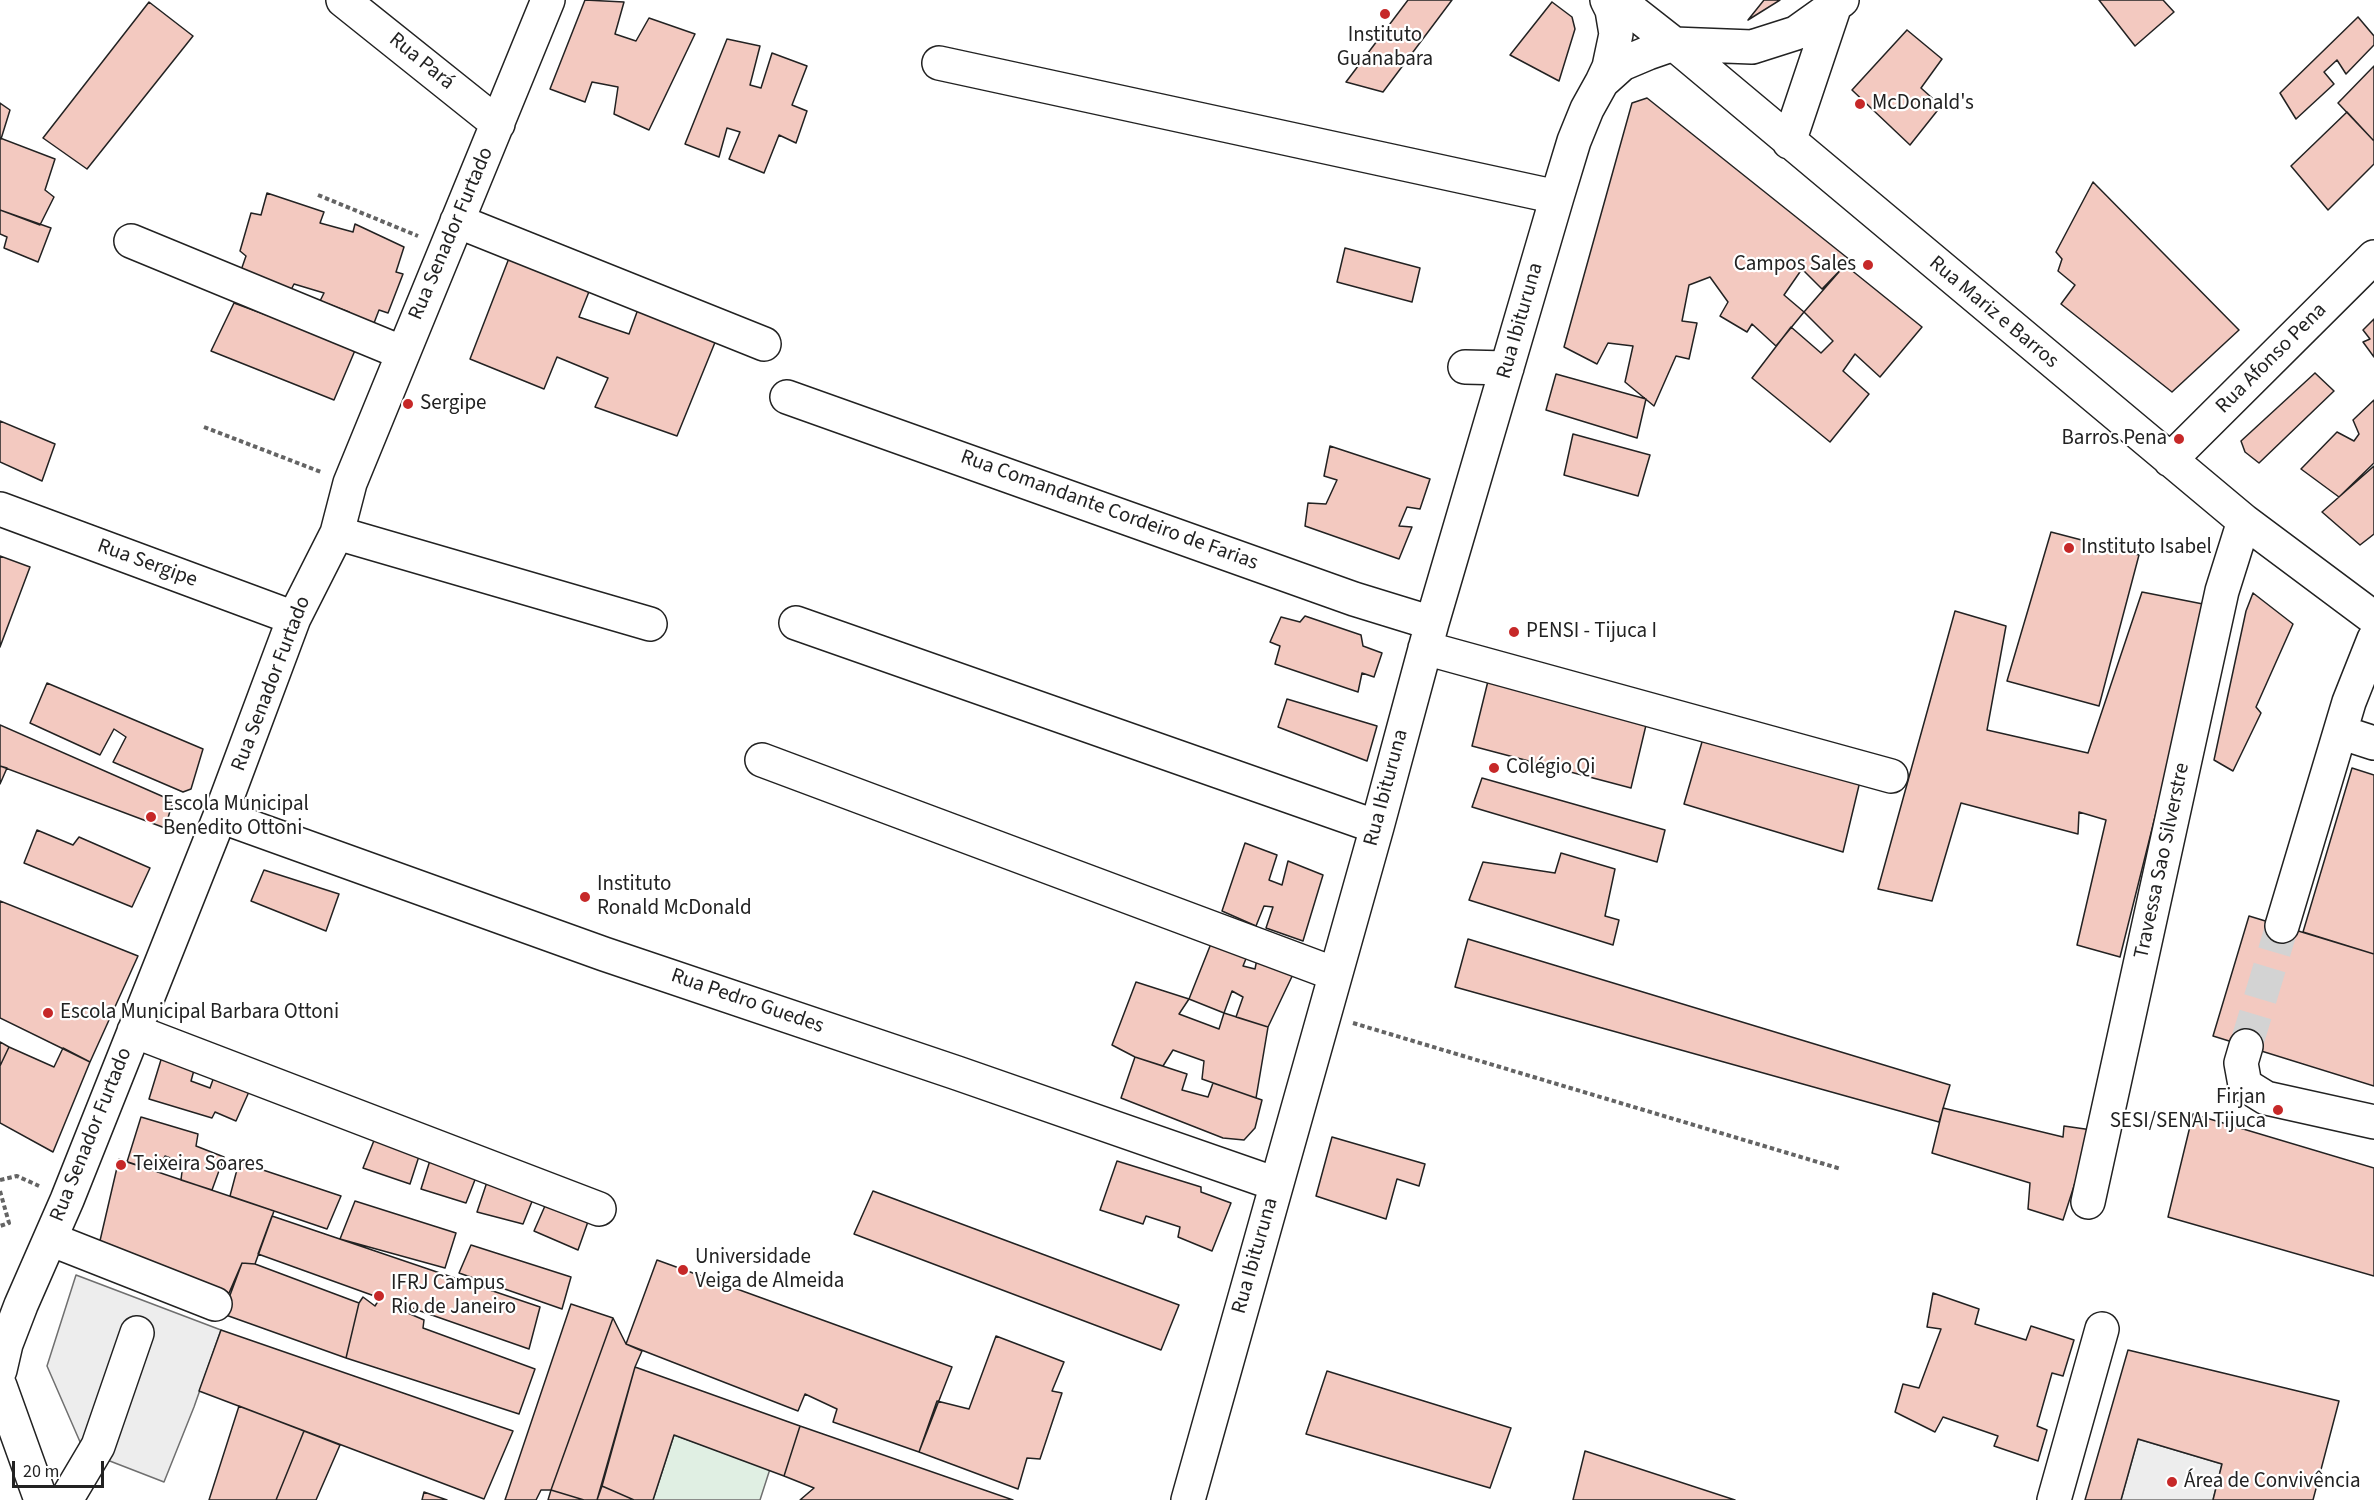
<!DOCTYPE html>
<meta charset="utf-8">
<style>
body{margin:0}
#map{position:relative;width:2374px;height:1500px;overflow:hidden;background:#fff;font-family:"Source Sans 3",sans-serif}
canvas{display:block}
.scale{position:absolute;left:12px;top:1461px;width:92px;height:27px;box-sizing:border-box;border:3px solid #222;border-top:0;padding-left:8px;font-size:18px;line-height:21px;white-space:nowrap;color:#222;-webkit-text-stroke:4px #fff;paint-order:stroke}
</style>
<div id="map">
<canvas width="2374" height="1500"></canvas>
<div class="scale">20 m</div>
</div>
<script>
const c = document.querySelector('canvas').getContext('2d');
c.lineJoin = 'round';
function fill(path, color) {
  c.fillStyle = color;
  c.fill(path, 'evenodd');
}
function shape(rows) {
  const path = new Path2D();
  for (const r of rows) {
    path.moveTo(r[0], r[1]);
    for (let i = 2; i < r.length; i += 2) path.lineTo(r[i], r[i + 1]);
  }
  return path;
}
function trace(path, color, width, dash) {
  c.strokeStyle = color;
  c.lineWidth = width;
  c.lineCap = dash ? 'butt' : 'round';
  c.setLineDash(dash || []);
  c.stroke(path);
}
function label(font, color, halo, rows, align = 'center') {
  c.font = font + ' "Source Sans 3",sans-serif';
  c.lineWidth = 4.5;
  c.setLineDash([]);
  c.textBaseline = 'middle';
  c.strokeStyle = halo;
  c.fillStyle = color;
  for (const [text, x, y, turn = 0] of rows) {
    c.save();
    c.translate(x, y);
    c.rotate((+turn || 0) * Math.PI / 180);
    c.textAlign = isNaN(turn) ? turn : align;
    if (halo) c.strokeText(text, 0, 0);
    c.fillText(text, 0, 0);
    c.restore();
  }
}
const green = shape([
 [674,1435,770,1469,760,1500,653,1500,674,1435]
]);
fill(green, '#e0efe3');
trace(green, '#6f6f6f', 1.5);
const parking = shape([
 [76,1275,221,1330,194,1407,164,1482,84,1451,47,1366,76,1275],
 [2138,1439,2222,1464,2213,1500,2121,1500,2138,1439]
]);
fill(parking, '#ededed');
trace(parking, '#6f6f6f', 1.5);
const building = shape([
 [585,0,624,2,615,34,636,41,649,18,695,34,649,130,614,114,618,87,592,82,585,102,550,89,585,0],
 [1408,0,1452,0,1383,92,1346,82,1408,0],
 [1764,0,1780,0,1748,20,1764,0],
 [2099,0,2163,0,2174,12,2135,46,2099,0],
 [149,2,193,36,87,169,43,138,149,2],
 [1552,2,1572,17,1575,29,1559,81,1510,55,1552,2],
 [2358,17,2374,36,2374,45,2346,74,2337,60,2324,72,2334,84,2296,119,2280,93,2358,17],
 [1907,30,1942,59,1921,88,1941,106,1910,145,1852,90,1907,30],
 [727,39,760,46,750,85,761,88,772,53,807,66,792,105,807,111,796,143,779,135,764,173,729,159,740,132,727,128,719,157,685,144,727,39],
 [2374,66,2374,141,2338,103,2374,66],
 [1647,98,1850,260,1822,289,1802,269,1784,295,1804,312,1776,346,1752,324,1747,332,1720,316,1728,302,1710,277,1689,285,1682,321,1697,323,1689,359,1676,356,1654,406,1625,382,1633,346,1608,343,1597,364,1564,347,1632,103,1647,98],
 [0,103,10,110,1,139,0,138,0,103],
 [2347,112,2374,141,2374,164,2328,210,2291,166,2347,112],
 [0,138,55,159,45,190,54,197,40,225,0,210,0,138],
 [2093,182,2239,330,2172,392,2061,304,2075,285,2058,271,2062,259,2056,252,2093,182],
 [267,193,324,212,320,223,353,232,355,224,404,247,396,272,403,274,388,313,379,310,371,331,346,318,349,312,320,301,324,293,294,284,289,294,265,278,260,288,239,276,246,256,240,251,251,213,261,215,267,193],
 [0,210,51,228,38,262,4,248,7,237,0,234,0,210],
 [1345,248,1420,268,1412,302,1337,282,1345,248],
 [511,253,592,284,579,317,629,334,641,301,718,335,677,436,595,407,608,378,557,357,544,389,470,359,511,253],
 [1845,265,1922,327,1880,377,1855,354,1843,371,1869,394,1830,442,1752,378,1791,327,1821,353,1833,341,1804,312,1845,265],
 [234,303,356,348,334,400,211,351,234,303],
 [2374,319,2374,357,2363,342,2370,339,2363,330,2374,319],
 [2315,373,2334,391,2259,463,2245,452,2241,441,2315,373],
 [1556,374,1646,399,1637,438,1546,410,1556,374],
 [2374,400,2374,463,2339,497,2301,469,2337,432,2354,441,2359,434,2353,420,2374,400],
 [0,421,55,444,42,481,0,462,0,421],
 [1573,434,1650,455,1638,496,1564,475,1573,434],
 [1330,446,1430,479,1420,509,1407,507,1399,526,1412,527,1399,559,1305,526,1308,503,1326,504,1337,480,1324,476,1330,446],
 [2374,466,2374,534,2360,545,2322,512,2374,466],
 [2051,532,2139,555,2099,706,2007,681,2051,532],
 [0,556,30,567,0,647,0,556],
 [2142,592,2208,605,2120,957,2077,945,2106,820,2079,812,2078,834,1961,803,1932,901,1878,889,1955,611,2006,626,1987,730,2088,753,2142,592],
 [2253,593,2293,624,2256,707,2261,713,2233,771,2214,760,2246,611,2253,593],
 [1305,616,1361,635,1363,646,1382,653,1374,677,1362,673,1358,692,1275,664,1280,646,1270,642,1281,617,1300,622,1305,616],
 [1489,677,1647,721,1631,788,1472,746,1489,677],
 [47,683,203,749,191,789,183,792,113,762,126,737,114,729,100,755,30,723,47,683],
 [1287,699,1377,726,1367,761,1278,727,1287,699],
 [0,725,173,801,165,828,0,766,0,725],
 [1704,735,1861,777,1843,852,1684,804,1704,735],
 [0,766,7,768,0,784,0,766],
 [2352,768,2374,775,2374,954,2303,932,2352,768],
 [1482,778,1665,830,1657,862,1472,807,1482,778],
 [37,830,73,845,79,837,150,868,132,907,24,863,37,830],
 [1245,843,1277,855,1269,880,1282,885,1288,861,1323,875,1303,941,1266,928,1273,907,1264,906,1256,926,1222,911,1245,843],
 [1561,853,1615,869,1605,916,1619,920,1613,945,1469,900,1483,862,1555,873,1561,853],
 [264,870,339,894,326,931,251,901,264,870],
 [0,901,138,956,90,1062,0,1018,0,901],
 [2249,916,2374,954,2374,1086,2213,1036,2249,916],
 [1214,936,1250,949,1243,966,1255,969,1258,954,1296,968,1268,1027,1236,1017,1243,997,1232,991,1224,1013,1189,999,1214,936],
 [1468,939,1950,1085,1939,1122,1455,987,1468,939],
 [1136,982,1189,999,1179,1014,1219,1029,1224,1013,1268,1027,1256,1098,1202,1079,1204,1061,1173,1050,1163,1066,1135,1057,1112,1045,1136,982],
 [0,1042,9,1047,0,1066,0,1042],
 [9,1047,54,1067,63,1048,90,1062,53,1152,0,1123,0,1066,9,1047],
 [164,1050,196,1063,191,1081,210,1088,216,1071,252,1085,236,1121,215,1112,212,1118,149,1099,164,1050],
 [1135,1057,1187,1074,1182,1090,1208,1097,1213,1083,1262,1100,1255,1128,1244,1140,1223,1138,1121,1098,1135,1057],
 [1943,1108,2063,1137,2064,1126,2092,1130,2063,1220,2028,1209,2030,1183,1932,1153,1943,1108],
 [2193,1114,2374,1168,2374,1276,2168,1217,2193,1114],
 [141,1117,198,1134,196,1146,224,1157,212,1190,181,1180,183,1163,165,1156,158,1172,127,1162,141,1117],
 [377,1133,421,1150,410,1184,363,1168,377,1133],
 [1332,1137,1425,1164,1419,1186,1397,1179,1386,1219,1316,1196,1332,1137],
 [432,1154,478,1172,466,1203,421,1189,432,1154],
 [119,1159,274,1211,255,1264,242,1263,229,1293,99,1245,119,1159],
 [1117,1161,1201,1187,1201,1192,1231,1203,1212,1251,1178,1237,1180,1227,1146,1216,1143,1224,1100,1210,1117,1161],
 [239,1162,341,1196,327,1229,230,1196,239,1162],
 [489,1176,535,1194,523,1224,477,1212,489,1176],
 [873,1191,1179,1305,1161,1350,854,1234,873,1191],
 [548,1199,590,1216,578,1250,534,1231,548,1199],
 [355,1201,456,1233,445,1268,340,1239,355,1201],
 [272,1216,540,1307,529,1349,403,1305,401,1310,424,1320,423,1328,535,1369,519,1414,346,1358,359,1303,363,1297,375,1306,380,1298,258,1254,272,1216],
 [471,1245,571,1277,562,1309,459,1273,471,1245],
 [657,1260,952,1367,919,1452,833,1422,837,1409,805,1394,798,1411,626,1344,657,1260],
 [242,1263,255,1264,359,1303,346,1358,223,1314,242,1263],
 [1933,1293,1979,1309,1975,1324,2026,1340,2031,1326,2074,1340,2063,1376,2052,1373,2037,1426,2047,1430,2038,1461,1994,1446,1998,1436,1943,1417,1935,1432,1895,1412,1903,1384,1919,1388,1941,1329,1927,1327,1933,1293],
 [571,1304,613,1318,551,1490,541,1490,536,1500,505,1500,571,1304],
 [613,1318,626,1344,642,1351,635,1367,597,1500,584,1500,551,1490,613,1318],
 [221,1330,513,1431,484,1499,199,1391,221,1330],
 [996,1336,1064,1362,1052,1391,1062,1393,1040,1459,1027,1458,1018,1489,919,1452,937,1401,969,1409,996,1336],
 [2128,1350,2339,1401,2313,1500,2213,1500,2222,1464,2138,1439,2121,1500,2085,1500,2128,1350],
 [635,1367,800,1426,784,1476,674,1435,653,1500,634,1500,602,1486,635,1367],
 [1327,1371,1511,1428,1490,1488,1306,1434,1327,1371],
 [239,1406,304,1431,276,1500,209,1500,239,1406],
 [800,1426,1013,1500,800,1500,814,1488,784,1476,800,1426],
 [304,1431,340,1445,316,1500,276,1500,304,1431],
 [1585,1451,1735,1500,1573,1500,1585,1451],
 [602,1486,634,1500,597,1500,602,1486],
 [551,1490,584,1500,548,1500,551,1490],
 [424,1492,447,1500,422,1500,424,1492]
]);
fill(building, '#f3c9c0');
trace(building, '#222', 1.5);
trace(shape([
 [2246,1046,2282,926]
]), '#d3d3d3', 33, [33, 16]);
const minor = shape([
 [343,0,498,124],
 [1618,0,1674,44,2244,521,2374,618],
 [939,63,1557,197],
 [1602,82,1609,67,1616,34,1612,10,1607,0],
 [1789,142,1834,8],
 [457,221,764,344],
 [131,241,403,353],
 [1465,367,1507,368],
 [787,397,1354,599,1432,623],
 [2170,460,2374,257],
 [0,509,294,618],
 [337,533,650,624],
 [796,623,1377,827],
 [1425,648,1891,776],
 [2340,732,2374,743],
 [762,760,1335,974],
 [220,816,604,954,957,1073,1276,1184],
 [2282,926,2349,702,2374,639],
 [134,1031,599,1209],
 [2246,1046,2241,1063,2245,1085,2266,1098,2374,1122],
 [2088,1202,2222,591,2244,521],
 [50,1239,215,1304],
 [0,1370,6,1344,21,1305,67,1200,220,816,294,618,337,533,350,483,548,0],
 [66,1500,98,1446,137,1333],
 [1188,1500,1377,827,1432,623,1557,197,1574,141,1587,109,1602,82,1622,64,1648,53,1674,44,1752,47,1796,33,1842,0],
 [2054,1500,2102,1329]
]);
const major = shape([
 [0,1386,41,1500]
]);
trace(minor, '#222', 36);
trace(major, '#222', 36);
trace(shape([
 [318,195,418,236],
 [204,427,321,472],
 [1353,1023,1841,1169],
 [0,1180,17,1176,39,1186],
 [0,1191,9,1223,0,1226]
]), '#646464', 4, [4.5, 3]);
trace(minor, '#fff', 33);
trace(major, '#fff', 33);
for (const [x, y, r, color] of [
 [1385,14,6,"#c62828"],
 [1860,104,6,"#c62828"],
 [1868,265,6,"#c62828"],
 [408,404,6,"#c62828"],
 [2179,439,6,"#c62828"],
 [2069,548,6,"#c62828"],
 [1514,632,6,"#c62828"],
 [1494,768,6,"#c62828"],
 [151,817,6,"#c62828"],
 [585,897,6,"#c62828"],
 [48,1013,6,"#c62828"],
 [2278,1110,6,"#c62828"],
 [121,1165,6,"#c62828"],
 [683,1270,6,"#c62828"],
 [379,1296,6,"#c62828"],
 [2172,1482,6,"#c62828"]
]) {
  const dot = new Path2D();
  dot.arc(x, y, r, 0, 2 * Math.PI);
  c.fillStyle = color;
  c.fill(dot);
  trace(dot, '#fff', 2);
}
label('21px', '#222', '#fff', [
 ["Instituto",1385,36,"center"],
 ["Guanabara",1385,60,"center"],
 ["McDonald's",1872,104],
 ["Campos Sales",1856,265,"right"],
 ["Sergipe",420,404],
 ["Barros Pena",2167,439,"right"],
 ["Instituto Isabel",2081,548],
 ["PENSI - Tijuca I",1526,632],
 ["Colégio Qi",1506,768],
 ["Escola Municipal",163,805],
 ["Benedito Ottoni",163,829],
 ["Instituto",597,885],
 ["Ronald McDonald",597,909],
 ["Escola Municipal Barbara Ottoni",60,1013],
 ["Firjan",2266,1098,"right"],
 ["SESI/SENAI Tijuca",2266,1122,"right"],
 ["Teixeira Soares",133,1165],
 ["Universidade",695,1258],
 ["Veiga de Almeida",695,1282],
 ["IFRJ Campus",391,1284],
 ["Rio de Janeiro",391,1308],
 ["Área de Convivência",2184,1482]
], 'left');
label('21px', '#222', '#fff', [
 ["Rua Pará",421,62,39],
 ["Rua Senador Furtado",452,234,-67],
 ["Rua Mariz e Barros",1993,313,40],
 ["Rua Ibituruna",1521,321,-74],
 ["Rua Afonso Pena",2272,359,-45],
 ["Rua Comandante Cordeiro de Farias",1109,511,20],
 ["Rua Sergipe",147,564,20],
 ["Rua Senador Furtado",272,684,-69],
 ["Rua Ibituruna",1387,788,-75],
 ["Travessa Sao Silverstre",2163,861,-78],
 ["Rua Pedro Guedes",747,1002,19],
 ["Rua Senador Furtado",92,1135,-68],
 ["Rua Ibituruna",1256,1256,-74]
]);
</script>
